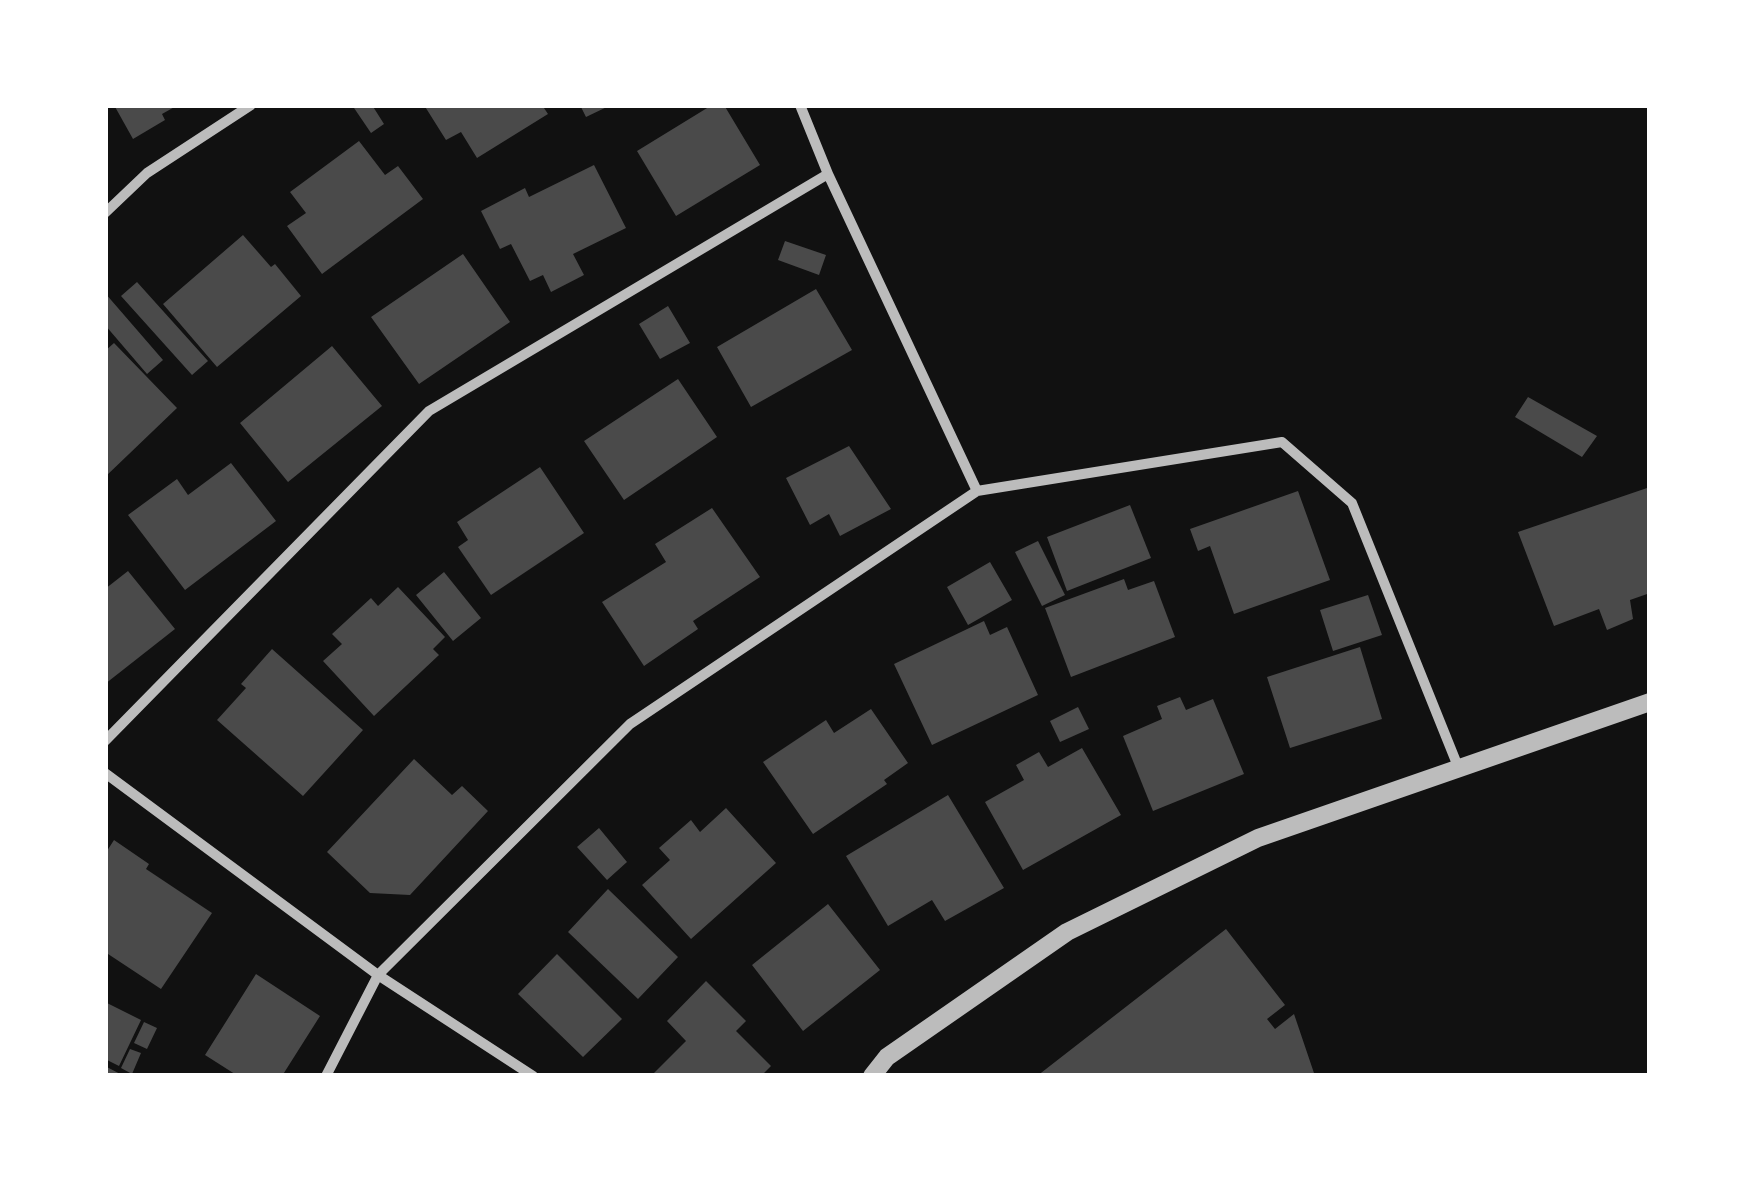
<!DOCTYPE html>
<style>
body{margin:0}
#map{position:relative;width:1755px;height:1181px;overflow:hidden;background:#111;font-family:Roboto,sans-serif}
canvas{display:block}
.frame{position:absolute;inset:0;border:108px solid #fff;pointer-events:none}
</style>
<div id="map">
<canvas width="1755" height="1181"></canvas>
<div class="frame"></div>
</div>
<script>
const c = document.querySelector('canvas').getContext('2d');
c.lineJoin = 'round';
function fill(path, color) {
  c.fillStyle = color;
  c.fill(path, 'evenodd');
}
function shape(rows) {
  const path = new Path2D();
  for (const r of rows) {
    path.moveTo(r[0], r[1]);
    for (let i = 2; i < r.length; i += 2) path.lineTo(r[i], r[i + 1]);
  }
  return path;
}
function trace(path, color, width, dash) {
  c.strokeStyle = color;
  c.lineWidth = width;
  c.lineCap = dash ? 'butt' : 'round';
  c.setLineDash(dash || []);
  c.stroke(path);
}
fill(shape([
 [114,105,178,105,162,114,165,120,133,139],
 [352,105,372,105,384,124,371,133],
 [424,105,542,105,548,114,477,158,461,132,446,140],
 [580,105,611,105,586,117],
 [712,105,724,105,760,165,676,216,637,151],
 [359,141,385,175,398,166,423,199,322,274,287,226,306,213,290,192],
 [594,165,626,228,573,254,584,275,551,292,543,275,530,281,511,244,500,249,481,211,525,188,529,197],
 [243,235,271,267,275,264,301,296,217,367,163,304],
 [785,241,826,255,819,275,778,260],
 [463,254,510,322,419,384,371,317],
 [137,282,208,361,192,375,121,296],
 [816,289,852,350,751,407,717,347],
 [105,293,163,360,147,374,105,325],
 [668,306,690,343,660,359,639,324],
 [114,343,177,408,105,477,105,351],
 [332,346,382,406,288,482,240,423],
 [678,379,717,437,624,500,584,441],
 [1528,397,1597,436,1582,457,1515,417],
 [849,446,891,509,840,536,829,514,810,525,786,478],
 [231,463,276,521,185,590,128,515,177,479,188,495],
 [540,467,584,533,491,595,458,547,468,540,457,522],
 [1650,487,1650,593,1630,600,1633,619,1607,630,1599,609,1554,626,1518,532],
 [1298,491,1330,580,1234,614,1210,546,1198,551,1190,529],
 [1130,505,1151,558,1067,591,1047,537],
 [712,508,760,577,693,621,698,629,644,666,602,602,666,562,655,544],
 [1038,541,1065,595,1042,606,1015,552],
 [990,562,1012,600,968,625,947,587],
 [128,571,175,629,105,684,105,589],
 [444,572,481,618,453,641,416,595],
 [1124,579,1128,590,1154,581,1175,637,1071,677,1045,608],
 [398,587,445,637,433,649,439,655,374,716,323,661,342,644,332,634,371,598,378,606],
 [1368,595,1382,635,1333,651,1320,610],
 [984,621,990,635,1007,627,1038,695,932,745,894,664],
 [1360,647,1382,719,1290,748,1267,677],
 [272,649,363,730,303,796,217,720,246,688,241,684],
 [1180,697,1186,710,1213,699,1244,774,1153,811,1123,736,1162,719,1157,706],
 [1078,707,1089,729,1060,742,1050,721],
 [871,709,908,763,884,780,887,784,813,834,763,762,826,720,834,733],
 [1082,748,1121,815,1023,870,985,802,1024,780,1016,765,1039,752,1048,767],
 [414,759,452,795,462,786,488,811,410,895,370,893,327,852],
 [948,795,1004,888,945,921,932,900,888,926,846,856],
 [726,808,776,863,691,939,642,885,670,860,659,848,691,820,700,832],
 [599,828,627,862,607,880,577,847],
 [114,840,149,864,146,869,212,913,161,989,105,952,105,854],
 [608,889,678,957,638,999,568,932],
 [828,904,880,970,803,1031,752,965],
 [1226,929,1285,1005,1267,1019,1275,1029,1294,1014,1315,1076,1037,1076],
 [557,954,622,1019,583,1057,518,994],
 [256,974,320,1016,282,1076,238,1076,205,1055],
 [706,981,746,1021,736,1031,771,1066,761,1076,651,1076,686,1041,667,1021],
 [105,1002,141,1020,119,1066,105,1059],
 [144,1022,157,1028,147,1049,134,1043],
 [130,1049,141,1053,132,1074,121,1068],
 [105,1066,124,1076,105,1076]
]), '#4a4a4a');
trace(shape([
 [800,105,828,174,977,491],
 [105,213,147,173,251,105],
 [105,741,429,411,828,174],
 [105,773,378,975,533,1076],
 [326,1076,378,975,630,724,977,491,1282,442,1352,503,1459,769]
]), '#bcbcbc', 10);
trace(shape([
 [872,1076,887,1057,1067,932,1258,838,1650,702]
]), '#bcbcbc', 18);
</script>
